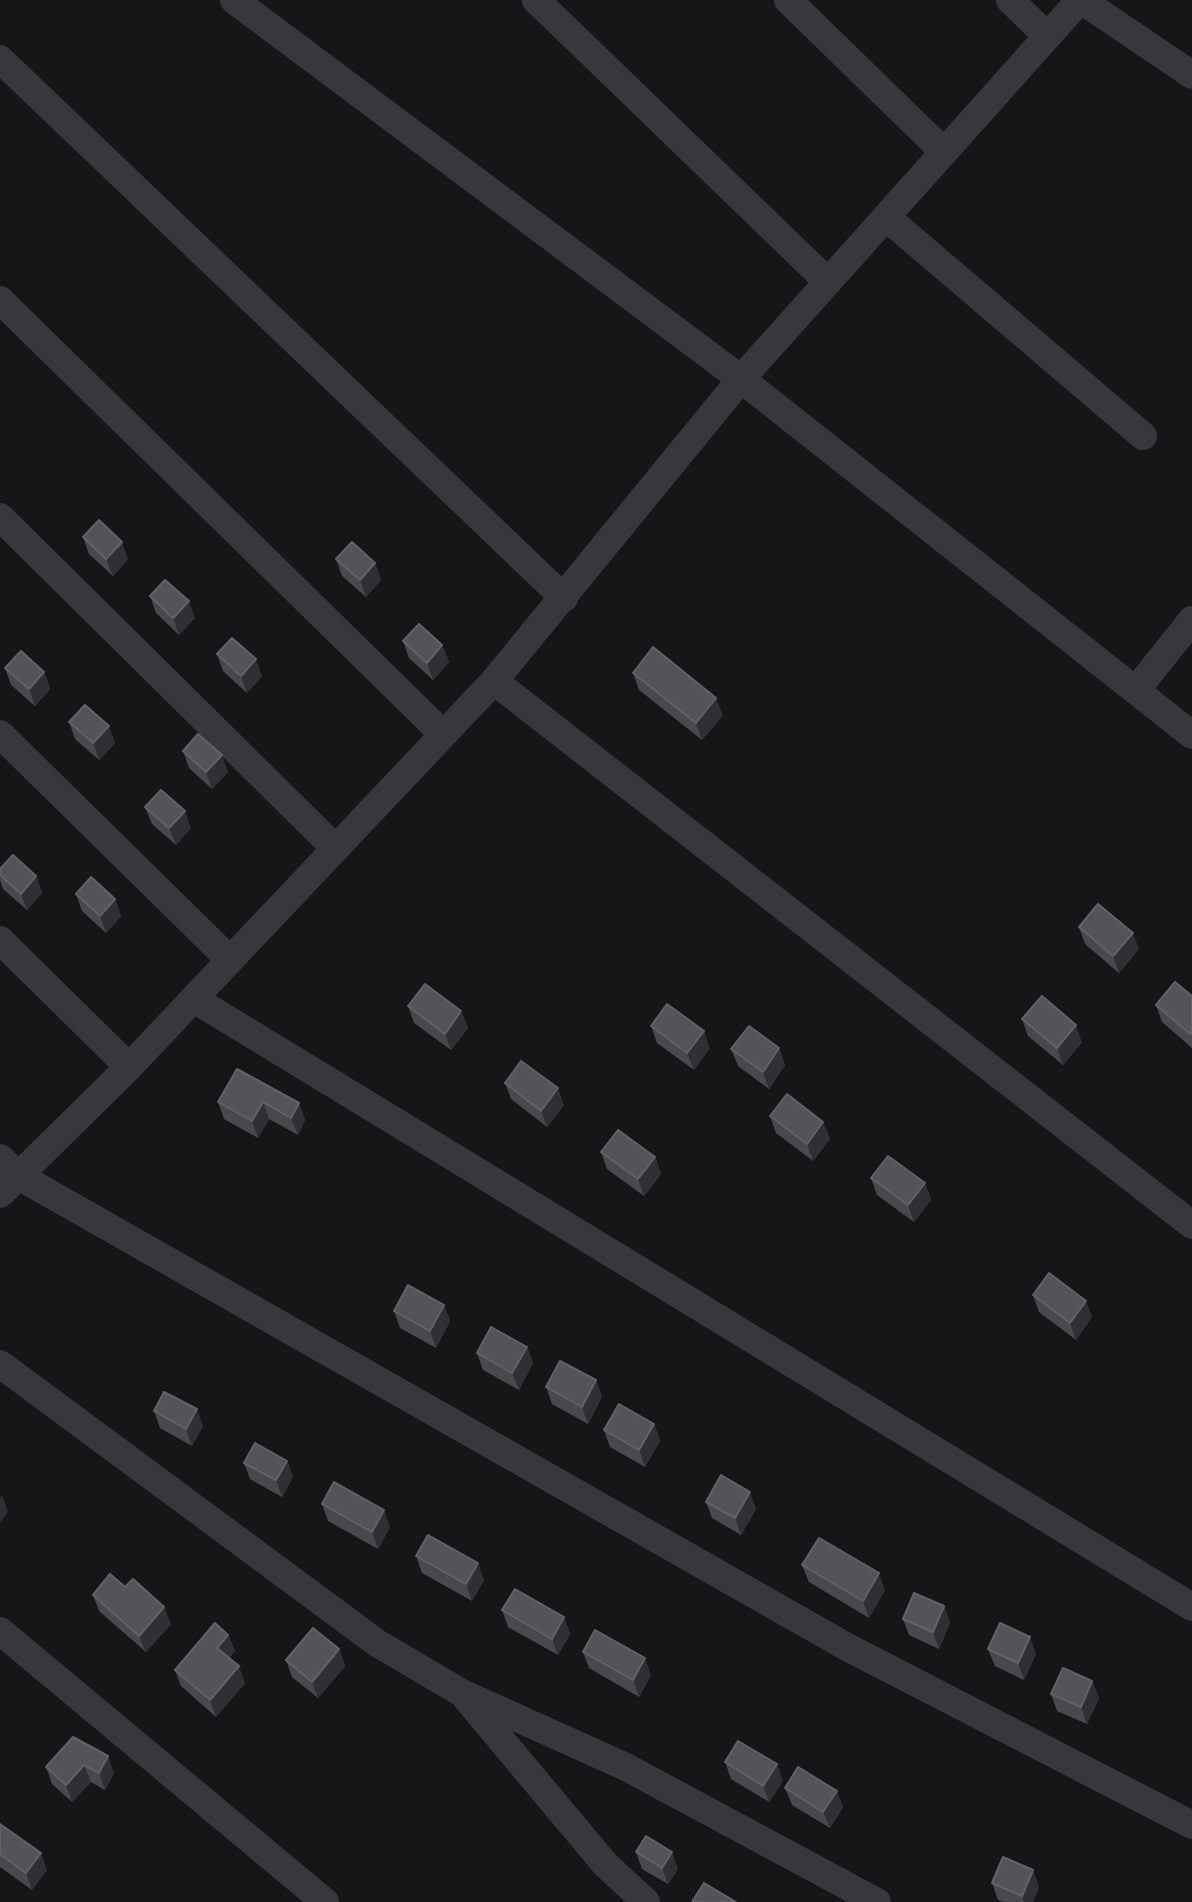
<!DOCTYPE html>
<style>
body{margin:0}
canvas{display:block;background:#161618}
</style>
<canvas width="1192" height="1902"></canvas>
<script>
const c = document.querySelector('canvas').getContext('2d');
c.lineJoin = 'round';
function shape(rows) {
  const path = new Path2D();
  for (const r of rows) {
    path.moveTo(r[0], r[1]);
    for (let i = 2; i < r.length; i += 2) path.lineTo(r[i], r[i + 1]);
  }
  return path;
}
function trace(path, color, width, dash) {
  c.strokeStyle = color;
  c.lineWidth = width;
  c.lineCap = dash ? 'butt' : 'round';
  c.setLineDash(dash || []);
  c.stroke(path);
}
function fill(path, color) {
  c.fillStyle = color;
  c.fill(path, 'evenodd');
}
trace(shape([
 [234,0,741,379,1192,735],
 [536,0,828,282],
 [788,0,944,152],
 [1010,0,1047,36],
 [1081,0,1192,75],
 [0,59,564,598],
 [886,217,1143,436],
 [0,300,442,733],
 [0,517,334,847],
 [494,681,1192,1225],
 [1136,690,1192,620],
 [0,734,230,960],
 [0,940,129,1067],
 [194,999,1192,1607],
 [0,1158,17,1175,847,1647,1192,1825],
 [0,1194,129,1067,494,681,741,379,1080,0],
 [0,1364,377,1643,462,1693,626,1767,877,1902],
 [0,1631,325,1902],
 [467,1699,605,1864,646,1902]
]), '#37383d', 28);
fill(shape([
 [83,537,128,559,113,576,89,554],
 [336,559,375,563,381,580,366,597,342,576],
 [150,596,195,618,179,635,156,613],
 [403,641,442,645,449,662,433,680,409,658],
 [217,654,262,676,247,693,223,671],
 [5,668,44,672,50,689,35,706,11,685],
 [633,673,723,715,702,740,639,690],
 [69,722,115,743,99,760,75,739],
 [183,751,228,772,212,789,189,768],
 [145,807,191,828,176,845,152,824],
 [0,869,36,876,42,893,27,910,3,889,0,880],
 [76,894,115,899,121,916,106,933,82,911],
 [1079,927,1139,949,1119,973,1085,944],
 [1192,996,1192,1048,1162,1022,1156,1005],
 [408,1006,461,1011,468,1028,451,1050,414,1023],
 [1022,1019,1082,1042,1063,1065,1028,1036],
 [651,1026,710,1048,694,1070,657,1043],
 [779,1048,785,1065,769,1089,738,1066,731,1049],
 [237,1069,299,1103,305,1120,298,1135,269,1119,258,1138,224,1119,218,1102],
 [505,1083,564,1105,547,1127,511,1099],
 [770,1116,823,1122,830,1139,813,1161,776,1133],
 [601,1152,655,1157,661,1174,644,1196,607,1169],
 [871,1178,925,1183,931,1200,914,1222,877,1195],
 [1033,1295,1092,1317,1076,1340,1039,1312],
 [444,1305,450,1321,436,1348,400,1328,394,1311],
 [527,1347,533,1363,519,1390,483,1370,477,1353],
 [596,1380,602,1397,588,1424,552,1404,546,1387],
 [154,1411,203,1426,192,1446,160,1428],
 [654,1424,660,1441,645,1467,610,1447,604,1430],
 [287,1461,293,1477,282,1497,250,1479,244,1463],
 [706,1502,756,1509,741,1535,712,1518],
 [322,1504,390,1527,378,1549,328,1521],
 [416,1556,484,1580,472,1601,422,1573],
 [802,1565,885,1590,869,1618,809,1582],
 [125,1587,171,1624,146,1652,99,1611,93,1595],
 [944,1606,950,1623,939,1649,909,1635,903,1619],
 [502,1610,564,1617,570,1634,558,1655,508,1627],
 [228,1635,235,1651,229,1658,245,1683,216,1717,181,1686,175,1670],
 [339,1649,345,1666,318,1698,292,1677,286,1660],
 [988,1649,1036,1654,1024,1680,995,1666],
 [583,1652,651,1675,639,1697,589,1668],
 [1092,1681,1099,1698,1087,1724,1057,1711,1051,1694],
 [73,1737,114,1773,105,1790,91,1782,72,1802,52,1784,46,1767],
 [725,1762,783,1781,769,1802,731,1779],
 [785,1788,843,1807,830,1828,792,1805],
 [0,1824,47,1870,32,1890,0,1867],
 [636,1852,678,1869,668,1884,642,1869],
 [992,1883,1039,1887,1033,1902,1004,1902,998,1900]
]), '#47494d');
fill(shape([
 [122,542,128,559,113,576,106,559],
 [375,563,381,580,366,597,360,580],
 [189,601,195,618,179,635,173,618],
 [442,645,449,662,433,680,427,663],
 [256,659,262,676,247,693,241,676],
 [44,672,50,689,35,706,29,689],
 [716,698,723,715,702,740,696,723],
 [109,726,115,743,99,760,93,743],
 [222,755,228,772,212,789,206,772],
 [185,811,191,828,176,845,169,828],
 [36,876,42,893,27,910,21,894],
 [115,899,121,916,106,933,100,916],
 [1133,933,1139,949,1119,973,1113,956],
 [461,1011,468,1028,451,1050,445,1034],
 [1076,1025,1082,1042,1063,1065,1057,1048],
 [704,1031,710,1048,694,1070,687,1053],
 [779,1048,785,1065,769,1089,763,1072],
 [558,1088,564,1105,547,1127,541,1111],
 [263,1102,269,1119,258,1138,252,1121],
 [299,1103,305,1120,298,1135,291,1118],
 [823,1122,830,1139,813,1161,807,1144],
 [655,1157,661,1174,644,1196,638,1179],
 [925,1183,931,1200,914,1222,908,1205],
 [1086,1301,1092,1317,1076,1340,1070,1323],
 [444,1305,450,1321,436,1348,430,1331],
 [527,1347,533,1363,519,1390,512,1373],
 [596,1380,602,1397,588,1424,582,1407],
 [197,1409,203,1426,192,1446,186,1429],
 [654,1424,660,1441,645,1467,639,1450],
 [287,1461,293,1477,282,1497,276,1480],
 [750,1492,756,1509,741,1535,735,1518],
 [2,1495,8,1512,0,1523,0,1498],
 [384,1510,390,1527,378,1549,372,1532],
 [478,1563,484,1580,472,1601,466,1584],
 [879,1573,885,1590,869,1618,863,1601],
 [944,1606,950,1623,939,1649,933,1632],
 [164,1607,171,1624,146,1652,139,1636],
 [564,1617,570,1634,558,1655,552,1639],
 [228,1635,235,1651,223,1665,217,1648],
 [1030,1637,1036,1654,1024,1680,1018,1663],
 [339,1649,345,1666,318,1698,312,1682],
 [645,1658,651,1675,639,1697,633,1680],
 [239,1666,245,1683,216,1717,210,1700],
 [1092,1681,1099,1698,1087,1724,1081,1707],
 [108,1756,114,1773,105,1790,99,1773],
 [777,1764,783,1781,769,1802,763,1786],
 [84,1765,91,1782,72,1802,66,1785],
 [837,1791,843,1807,830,1828,823,1812],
 [672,1852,678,1869,668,1884,662,1868],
 [41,1853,47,1870,32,1890,26,1873],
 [1033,1870,1039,1887,1033,1902,1024,1902,1022,1896]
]), '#2f3033');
const building = shape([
 [99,520,122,542,106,559,83,537,99,520],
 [352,542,375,563,360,580,336,559,352,542],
 [165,580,189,601,173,618,150,596,165,580],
 [419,624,442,645,427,663,403,641,419,624],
 [232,638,256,659,241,676,217,654,232,638],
 [653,647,716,698,696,723,633,673,653,647],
 [21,651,44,672,29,689,5,668,21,651],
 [85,705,109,726,93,743,69,722,85,705],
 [198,734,222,755,206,772,183,751,198,734],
 [161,790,185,811,169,828,145,807,161,790],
 [13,855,36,876,21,894,0,875,0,869,13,855],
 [91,877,115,899,100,916,76,894,91,877],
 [1098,904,1133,933,1113,956,1079,927,1098,904],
 [1175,982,1192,996,1192,1032,1190,1034,1156,1005,1175,982],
 [425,984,461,1011,445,1034,408,1006,425,984],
 [1042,996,1076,1025,1057,1048,1022,1019,1042,996],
 [667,1004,704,1031,687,1053,651,1026,667,1004],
 [749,1026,779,1048,763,1072,731,1049,749,1026],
 [521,1061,558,1088,541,1111,505,1083,521,1061],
 [237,1069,299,1103,291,1118,263,1102,252,1121,218,1102,237,1069],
 [787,1094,823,1122,807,1144,770,1116,787,1094],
 [618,1130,655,1157,638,1179,601,1152,618,1130],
 [888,1156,925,1183,908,1205,871,1178,888,1156],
 [1049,1273,1086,1301,1070,1323,1033,1295,1049,1273],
 [408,1285,444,1305,430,1331,394,1311,408,1285],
 [491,1327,527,1347,512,1373,477,1353,491,1327],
 [560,1361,596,1380,582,1407,546,1387,560,1361],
 [164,1392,197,1409,186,1429,154,1411,164,1392],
 [619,1404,654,1424,639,1450,604,1430,619,1404],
 [255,1443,287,1461,276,1480,244,1463,255,1443],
 [721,1475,750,1492,735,1518,706,1502,721,1475],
 [334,1482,384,1510,372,1532,322,1504,334,1482],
 [428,1535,478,1563,466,1584,416,1556,428,1535],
 [819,1538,879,1573,863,1601,802,1565,819,1538],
 [110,1574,125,1587,133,1579,164,1607,139,1636,93,1595,110,1574],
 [515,1589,564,1617,552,1639,502,1610,515,1589],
 [914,1593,944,1606,933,1632,903,1619,914,1593],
 [215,1623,228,1635,217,1648,239,1666,210,1700,175,1670,215,1623],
 [1000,1623,1030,1637,1018,1663,988,1649,1000,1623],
 [313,1628,339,1649,312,1682,286,1660,313,1628],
 [595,1630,645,1658,633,1680,583,1652,595,1630],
 [1063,1668,1092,1681,1081,1707,1051,1694,1063,1668],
 [73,1737,108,1756,99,1773,84,1765,66,1785,46,1767,73,1737],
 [738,1741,777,1764,763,1786,725,1762,738,1741],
 [798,1767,837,1791,823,1812,785,1788,798,1767],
 [0,1824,41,1853,26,1873,0,1854,0,1824],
 [646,1836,672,1852,662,1868,636,1852,646,1836],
 [1003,1857,1033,1870,1022,1896,992,1883,1003,1857],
 [704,1883,736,1902,692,1902,704,1883]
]);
fill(building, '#525459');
trace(building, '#5f6268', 2);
</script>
